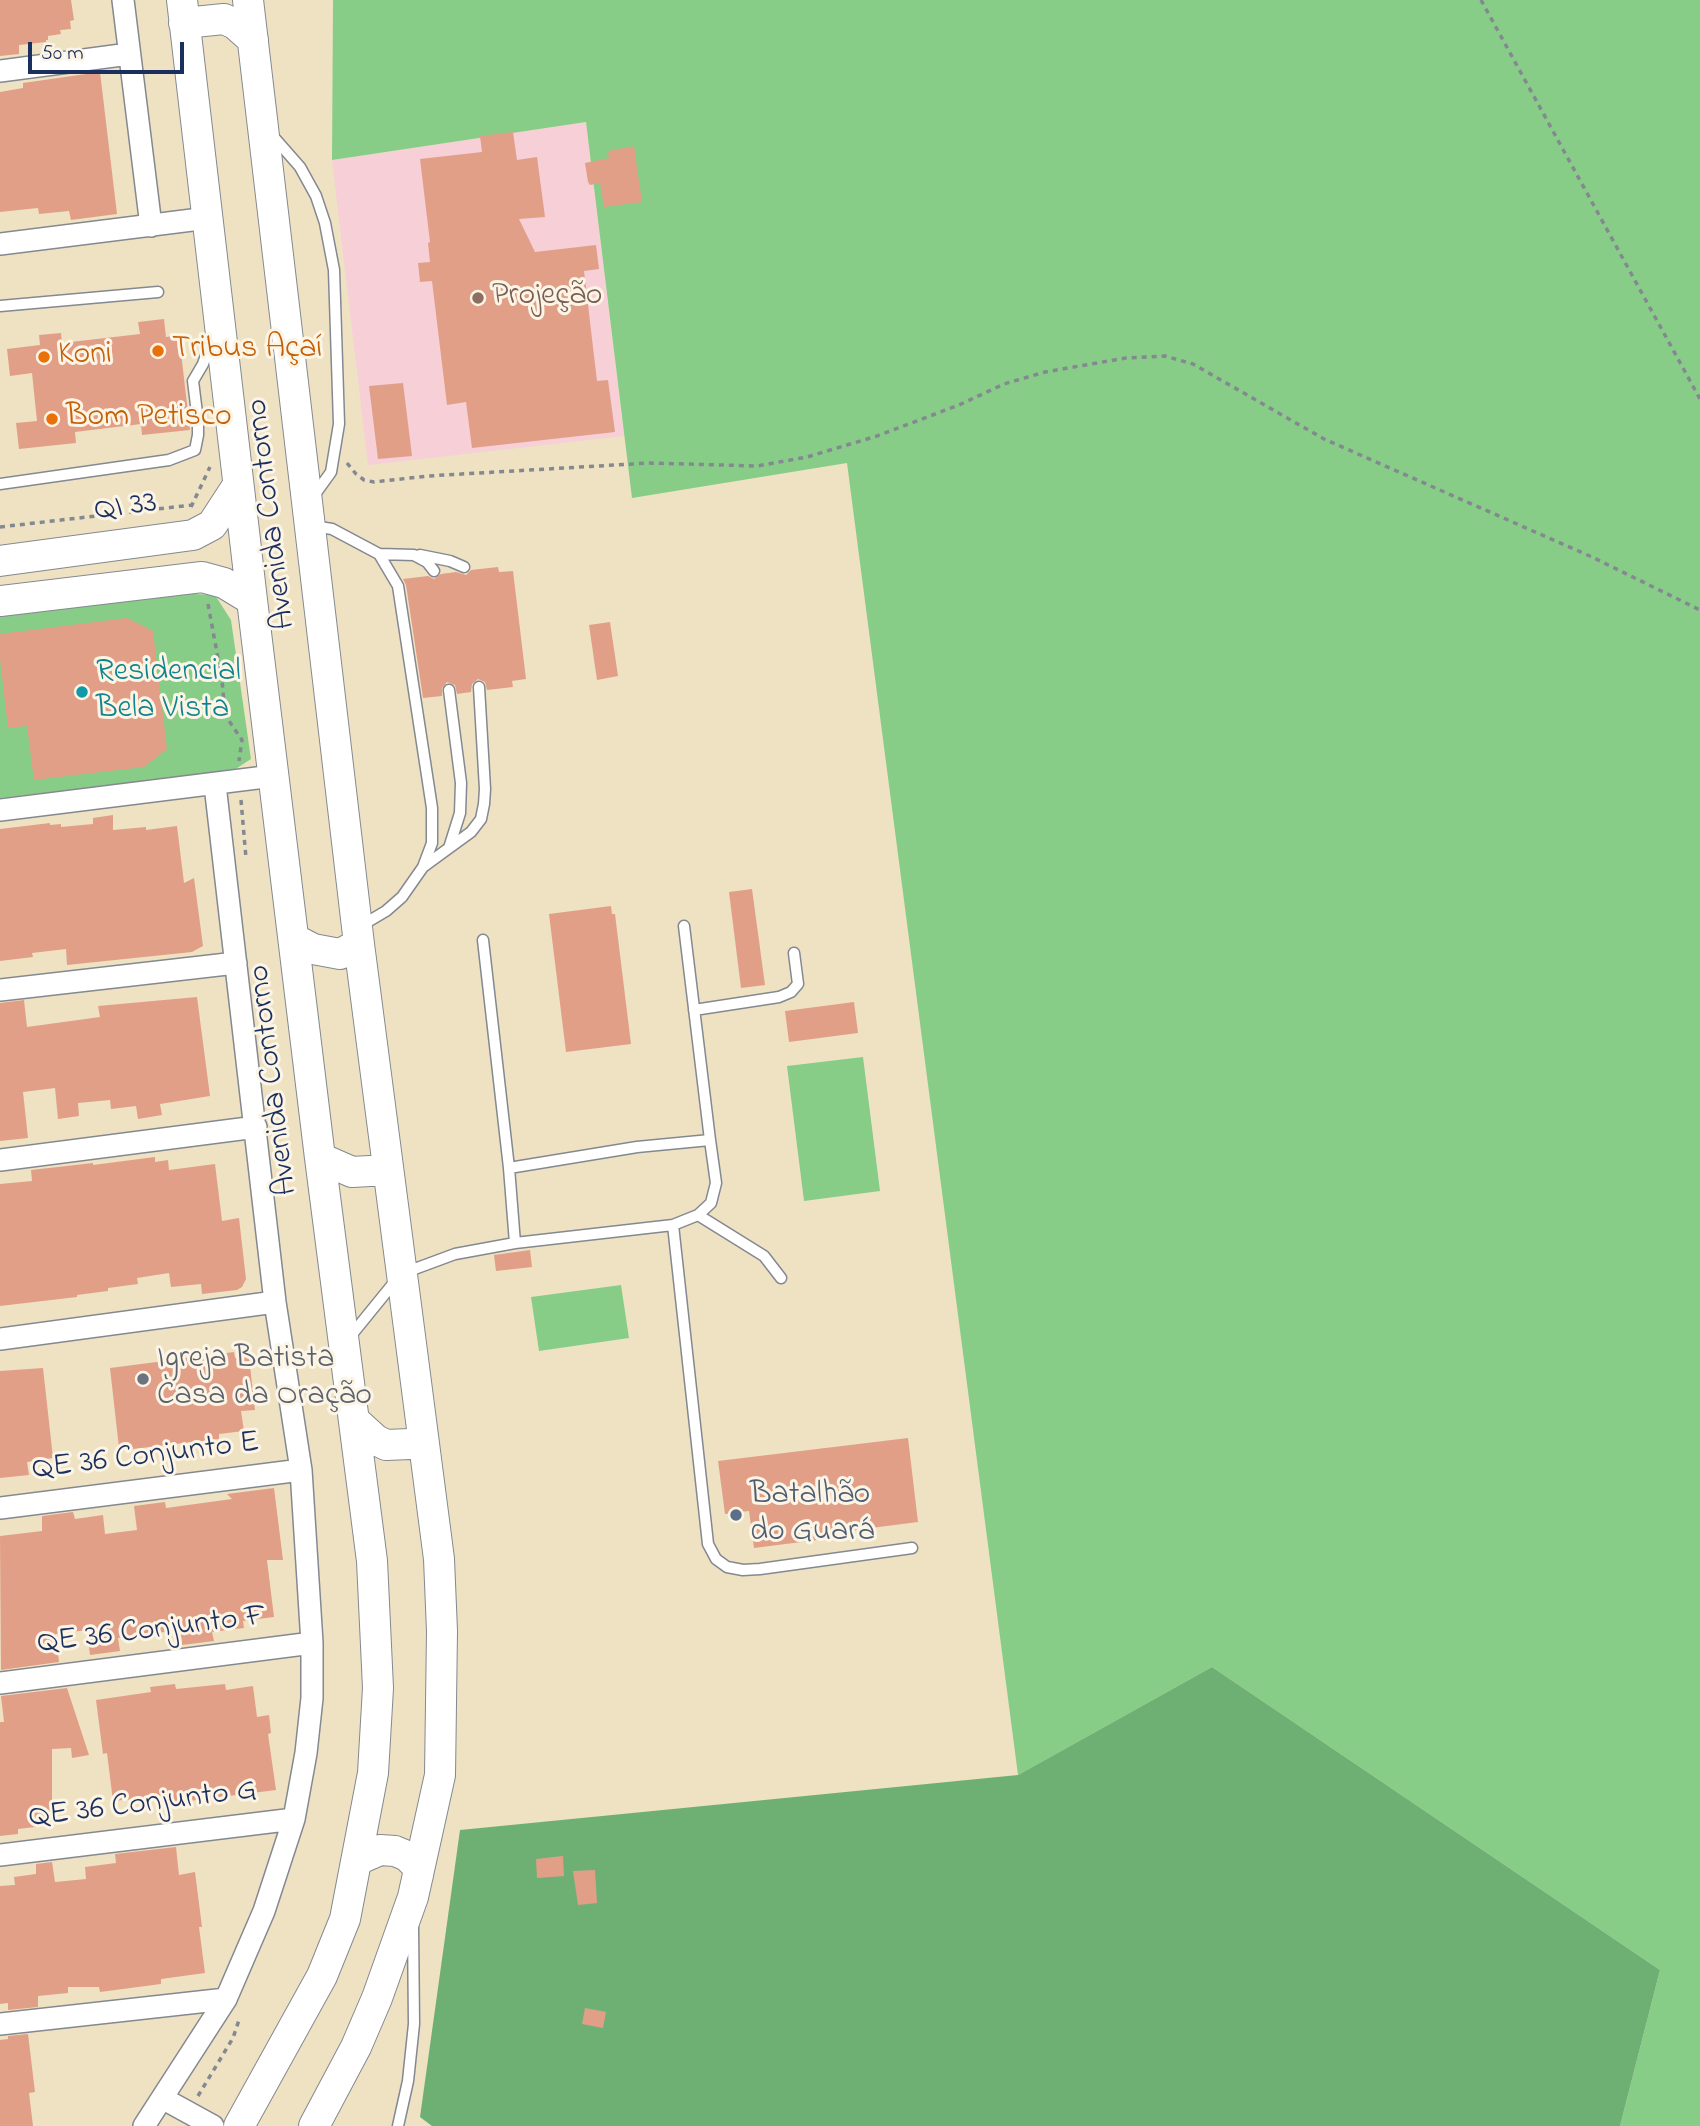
<!DOCTYPE html>
<meta charset="utf-8">
<style>
body{margin:0}
#map{position:relative;width:1700px;height:2126px;overflow:hidden;background:#eee2c2;font-family:"Indie Flower",sans-serif}
canvas{display:block}
.scale{position:absolute;left:28px;top:42px;width:156px;height:32px;box-sizing:border-box;border:4px solid #1b2f5e;border-top:0;padding-left:9px;font-size:21px;line-height:24px;white-space:nowrap;color:#1b2f5e;-webkit-text-stroke:5px #fcf5e5;paint-order:stroke}
</style>
<div id="map">
<canvas width="1700" height="2126"></canvas>
<div class="scale">50 m</div>
</div>
<script>
const c = document.querySelector('canvas').getContext('2d');
c.lineJoin = 'round';
function fill(path, color) {
  c.fillStyle = color;
  c.fill(path, 'evenodd');
}
function shape(rows) {
  const path = new Path2D();
  for (const r of rows) {
    path.moveTo(r[0], r[1]);
    for (let i = 2; i < r.length; i += 2) path.lineTo(r[i], r[i + 1]);
  }
  return path;
}
function trace(path, color, width, dash) {
  c.strokeStyle = color;
  c.lineWidth = width;
  c.lineCap = dash ? 'butt' : 'round';
  c.setLineDash(dash || []);
  c.stroke(path);
}
function label(font, color, halo, rows, align = 'center') {
  c.font = font + ' "Indie Flower",sans-serif';
  c.lineWidth = 6;
  c.setLineDash([]);
  c.textBaseline = 'middle';
  c.strokeStyle = halo;
  c.fillStyle = color;
  for (const [text, x, y, turn = 0] of rows) {
    c.save();
    c.translate(x, y);
    c.rotate((+turn || 0) * Math.PI / 180);
    c.textAlign = isNaN(turn) ? turn : align;
    if (halo) c.strokeText(text, 0, 0);
    c.fillText(text, 0, 0);
    c.restore();
  }
}
fill(shape([
 [586,122,624,436,368,465,332,160]
]), '#f6cfd7');
fill(shape([
 [333,0,1700,0,1700,2126,1620,2126,1660,1970,1212,1667,1018,1775,847,463,632,498,586,122,332,160],
 [174,593,215,595,231,620,251,759,231,772,0,798,0,614],
 [863,1057,880,1191,804,1201,787,1066],
 [621,1285,629,1338,539,1351,531,1297]
]), '#88cd87');
fill(shape([
 [1212,1667,1660,1970,1620,2126,432,2126,420,2117,460,1830,1018,1775]
]), '#6eb074');
fill(shape([
 [0,0,71,0,74,20,70,21,71,29,60,30,61,34,48,36,48,40,46,40,46,42,19,45,19,54,0,56],
 [100,72,117,214,71,220,69,211,39,214,38,208,0,212,0,92,23,88,23,83],
 [513,132,517,160,537,157,545,217,519,219,535,252,596,245,599,269,584,271,597,381,608,380,615,432,472,448,466,402,447,405,432,281,420,282,418,263,430,262,428,243,430,242,420,159,482,152,480,136],
 [634,146,642,202,604,207,600,183,590,185,588,182,585,163,609,158,608,151],
 [164,319,166,337,179,335,190,430,142,435,141,424,75,432,76,443,19,449,16,423,37,421,35,402,32,373,10,376,7,349,40,345,39,335,61,333,62,343,140,334,138,322],
 [403,383,412,456,378,459,369,386],
 [498,567,499,572,513,571,526,679,512,681,513,687,487,690,485,682,478,679,472,684,471,692,457,694,455,685,447,682,442,688,442,696,423,698,406,585,403,579,428,576,434,579,441,574,456,572,466,575,471,570],
 [127,618,153,631,167,749,144,767,34,780,27,726,8,728,0,659,0,634],
 [610,622,618,676,597,680,589,625],
 [113,815,113,830,146,827,146,830,177,826,184,883,194,878,203,946,192,952,67,965,66,949,32,953,33,957,0,961,0,829,50,823,50,825,61,824,61,827,93,824,93,818],
 [752,889,765,985,741,988,729,892],
 [611,906,612,914,615,914,631,1044,566,1052,549,914],
 [197,997,210,1096,160,1104,162,1115,138,1119,136,1106,111,1109,110,1100,78,1103,79,1116,58,1119,55,1088,23,1092,28,1138,0,1141,0,1003,24,1000,27,1027,100,1017,98,1006],
 [854,1002,858,1033,789,1042,785,1011],
 [155,1157,155,1162,168,1160,169,1170,215,1164,222,1221,239,1218,246,1279,242,1287,237,1290,202,1294,201,1284,171,1287,169,1273,137,1278,138,1284,108,1288,108,1291,77,1295,77,1297,0,1306,0,1184,32,1181,31,1170,93,1163,93,1165],
 [530,1250,532,1267,496,1271,494,1255],
 [234,1352,235,1358,249,1357,255,1410,241,1411,244,1431,219,1434,219,1439,133,1449,133,1447,119,1448,110,1368],
 [43,1368,53,1458,27,1462,29,1475,0,1478,0,1371],
 [908,1438,918,1522,824,1534,825,1539,754,1548,749,1511,725,1514,718,1461],
 [274,1488,283,1560,267,1560,274,1617,243,1621,244,1628,212,1632,214,1641,182,1645,180,1630,118,1638,120,1651,90,1655,87,1630,56,1634,59,1662,1,1670,0,1536,42,1531,42,1516,73,1512,75,1519,103,1515,105,1534,137,1530,134,1506,165,1502,166,1508,232,1499,227,1494],
 [175,1684,176,1689,225,1684,226,1690,253,1686,257,1717,269,1715,271,1733,268,1734,276,1790,189,1801,167,1802,167,1796,113,1801,107,1753,103,1754,96,1700,151,1692,150,1687],
 [67,1688,89,1755,72,1758,71,1748,52,1749,52,1825,18,1829,18,1834,0,1836,0,1722,4,1722,1,1696],
 [176,1847,179,1875,195,1872,202,1927,199,1927,205,1973,161,1979,161,1984,100,1992,99,1987,68,1987,68,1993,38,1996,38,2007,8,2010,8,2003,0,2004,0,1886,15,1885,14,1877,36,1874,36,1864,52,1862,55,1882,86,1879,85,1867,116,1863,115,1854],
 [563,1856,564,1876,537,1878,536,1859],
 [595,1870,597,1903,578,1905,573,1871],
 [585,2008,606,2012,603,2028,582,2024],
 [28,2034,35,2092,29,2093,33,2126,0,2126,0,2040,8,2039,8,2036]
]), '#e29f87');
const lane = shape([
 [271,134,300,167,316,196,325,223,334,270,339,424,331,472,313,497],
 [0,306,158,292],
 [0,484,169,460,195,450,198,435,198,421,193,381,203,364,212,338],
 [313,526,332,529,379,554,398,586,432,808,432,843,423,867,402,897,386,911,359,927],
 [379,554,414,555,427,562,434,571],
 [420,555,450,561,464,567],
 [449,848,471,832,481,819,484,804,485,789,479,687],
 [423,867,449,848,460,813,461,783,449,690],
 [684,926,710,1140],
 [694,1010,779,997,791,992,798,984,794,953],
 [509,1168,637,1147,710,1140,716,1183,711,1203,698,1215,673,1225,515,1243],
 [698,1215,764,1256,781,1278],
 [673,1225,708,1544,716,1559,727,1567,743,1570,760,1569,912,1548],
 [349,1338,401,1274,455,1254,515,1243,509,1168,483,940],
 [398,2126,408,2081,414,2024,413,1927]
]);
const street = shape([
 [123,0,151,226],
 [0,71,129,54],
 [0,244,208,218],
 [0,810,273,776],
 [0,990,236,963],
 [0,1160,256,1127],
 [0,1339,275,1302],
 [0,1508,301,1470],
 [0,1683,312,1643],
 [0,1855,294,1819],
 [0,2024,226,1999],
 [162,2098,213,2126],
 [144,2126,226,1999,264,1911,294,1819,306,1753,312,1698,312,1643,301,1470,275,1302,215,785]
]);
const secondary = shape([
 [182,0,252,600,320,1158,372,1561,378,1688,373,1773,345,1919,322,1976,239,2126],
 [248,0,359,944,439,1559,442,1631,440,1775,413,1897,377,1998,356,2047,314,2126],
 [184,23,224,19,235,24,253,40],
 [0,561,193,535,212,525,238,485],
 [0,601,202,577,224,583,252,600],
 [294,939,313,949,340,954,359,944],
 [320,1158,352,1172,388,1170],
 [354,1420,376,1440,386,1445,410,1444,421,1439],
 [357,1860,380,1850,395,1851,407,1856,417,1866,418,1875]
]);
trace(lane, '#848890', 13);
trace(street, '#848890', 24);
trace(secondary, '#848890', 32);
trace(shape([
 [1481,0,1700,399],
 [347,463,356,474,364,480,374,482,428,476,649,463,757,466,807,457,877,436,959,405,1004,384,1045,372,1126,358,1165,356,1193,364,1324,439,1592,557,1700,610],
 [191,507,210,467],
 [0,527,192,505],
 [208,604,222,680,225,715,242,740,239,761],
 [241,800,246,858],
 [198,2096,233,2038,239,2020]
]), '#848890', 3.5, [5, 5]);
trace(lane, '#fff', 10);
trace(street, '#fff', 21);
trace(secondary, '#fff', 30);
for (const [x, y, r, color] of [
 [478,298,7,"#8d6e63"],
 [158,351,7,"#e8710a"],
 [44,357,7,"#e8710a"],
 [52,419,7,"#e8710a"],
 [82,692,7,"#0f9aa8"],
 [143,1379,7,"#6b7280"],
 [736,1515,7,"#5c6f8a"]
]) {
  const dot = new Path2D();
  dot.arc(x, y, r, 0, 2 * Math.PI);
  c.fillStyle = color;
  c.fill(dot);
  trace(dot, '#fcf5e5', 2.5);
}
label('32px', '#785e54', '#fcf5e5', [
 ["Projeção",492,298]
], 'left');
label('32px', '#c56008', '#fcf5e5', [
 ["Tribus Açaí",172,351],
 ["Koni",58,357],
 ["Bom Petisco",66,419]
], 'left');
label('32px', '#1b2f5e', '#fcf5e5', [
 ["QI 33",126,509,-8],
 ["Avenida Contorno",273,514,-97],
 ["Avenida Contorno",275,1080,-97],
 ["QE 36 Conjunto E",146,1458,-7],
 ["QE 36 Conjunto F",152,1632,-7],
 ["QE 36 Conjunto G",143,1806,-7]
]);
label('32px', '#0d838f', '#fcf5e5', [
 ["Residencial",96,674],
 ["Bela Vista",96,711]
], 'left');
label('32px', '#5b616d', '#fcf5e5', [
 ["Igreja Batista",157,1361],
 ["Casa da Oração",157,1398]
], 'left');
label('32px', '#4e5e75', '#fcf5e5', [
 ["Batalhão",750,1497],
 ["do Guará",750,1534]
], 'left');
</script>
